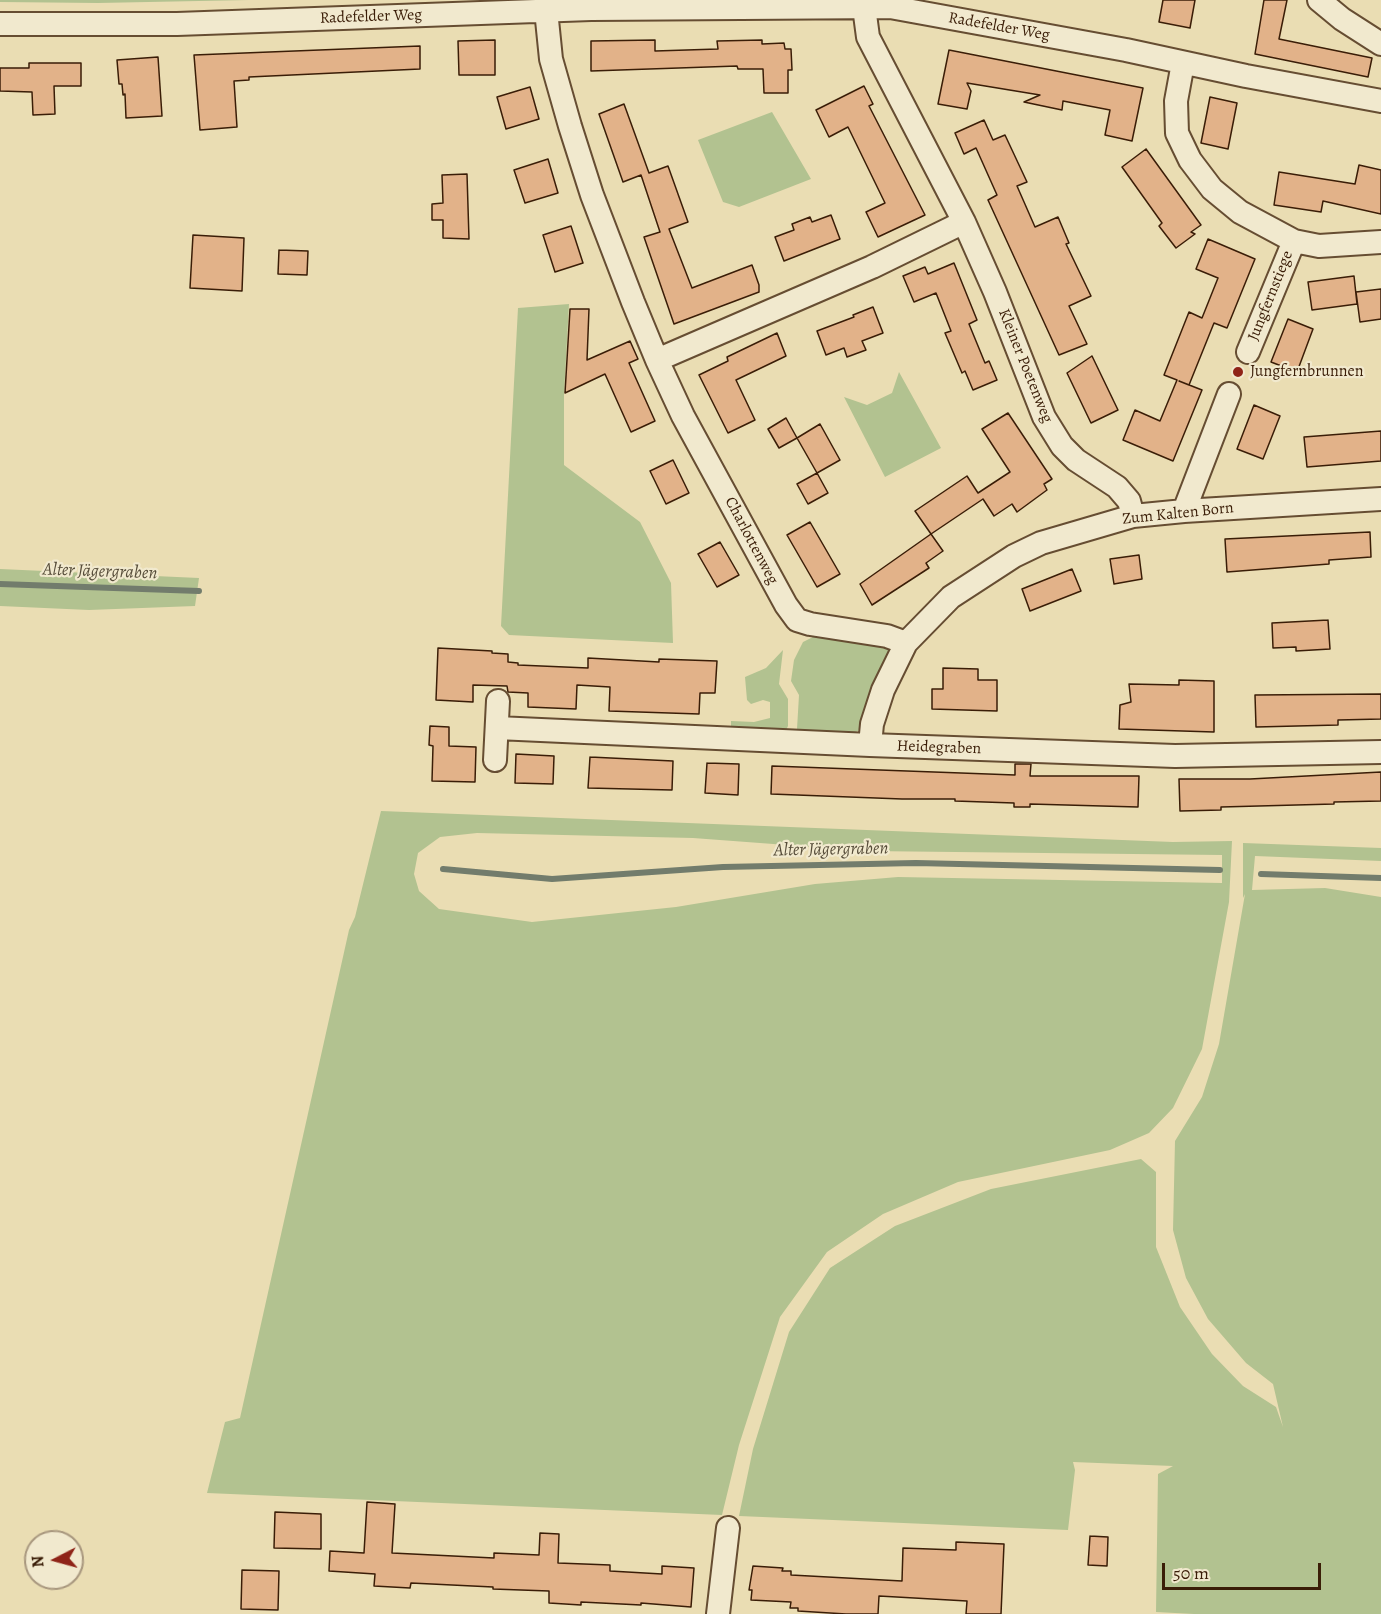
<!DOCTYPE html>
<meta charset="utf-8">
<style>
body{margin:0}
#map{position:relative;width:1381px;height:1614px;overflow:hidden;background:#eaddb3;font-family:Alegreya,serif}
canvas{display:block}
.north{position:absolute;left:24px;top:1530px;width:60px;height:60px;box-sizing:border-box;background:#f1e9ce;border:2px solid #a8977e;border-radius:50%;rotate:264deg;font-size:16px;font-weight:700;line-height:24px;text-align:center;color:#3a1d07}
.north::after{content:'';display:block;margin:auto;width:21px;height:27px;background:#8f2418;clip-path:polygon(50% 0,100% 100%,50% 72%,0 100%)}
.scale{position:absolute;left:1162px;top:1563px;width:159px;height:27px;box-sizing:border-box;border:3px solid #3a1d07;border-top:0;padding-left:8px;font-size:18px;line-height:21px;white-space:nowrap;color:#3a1d07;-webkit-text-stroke:4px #f1e9ce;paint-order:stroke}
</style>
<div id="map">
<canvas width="1381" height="1614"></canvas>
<div class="north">N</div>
<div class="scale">50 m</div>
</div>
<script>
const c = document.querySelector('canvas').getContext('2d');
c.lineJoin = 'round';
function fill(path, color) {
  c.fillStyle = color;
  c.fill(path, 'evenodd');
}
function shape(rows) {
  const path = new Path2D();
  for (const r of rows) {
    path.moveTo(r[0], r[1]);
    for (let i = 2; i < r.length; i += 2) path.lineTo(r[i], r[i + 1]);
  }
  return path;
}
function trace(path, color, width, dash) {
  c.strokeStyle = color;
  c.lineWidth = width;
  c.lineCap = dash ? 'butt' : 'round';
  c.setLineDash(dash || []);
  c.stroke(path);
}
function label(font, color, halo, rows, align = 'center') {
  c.font = font + ' Alegreya,serif';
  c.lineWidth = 4.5;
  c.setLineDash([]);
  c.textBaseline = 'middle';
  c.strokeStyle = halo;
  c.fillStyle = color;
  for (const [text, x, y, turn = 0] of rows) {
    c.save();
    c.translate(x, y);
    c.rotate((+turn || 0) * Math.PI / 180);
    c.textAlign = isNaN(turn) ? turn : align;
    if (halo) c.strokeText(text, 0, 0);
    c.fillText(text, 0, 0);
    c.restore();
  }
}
fill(shape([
 [0,0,249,0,98,3,0,2],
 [772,112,811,179,739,207,723,202,698,140],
 [569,304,564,395,564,465,640,522,671,583,673,643,509,635,501,626,518,308],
 [899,372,941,448,885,477,844,397,867,405,892,393],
 [0,569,199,578,195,606,89,610,0,606],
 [824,635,839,635,889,648,890,651,863,723,858,731,849,734,800,733,797,729,799,695,791,681,794,660,803,642,813,637],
 [783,650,779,684,788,699,788,726,786,730,781,732,731,730,731,721,754,722,770,718,770,702,763,700,751,704,747,700,745,677,766,668],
 [381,811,1173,842,1232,841,1229,902,1202,1049,1173,1108,1149,1133,1110,1150,958,1182,883,1214,827,1252,780,1317,739,1445,722,1515,207,1493,225,1422,240,1418,349,930,355,917],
 [477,833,693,838,867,851,1222,855,1222,883,898,877,815,884,676,907,532,922,439,909,419,891,414,874,418,853,440,837],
 [1243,843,1381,848,1381,861,1255,856,1252,890,1325,888,1381,897,1381,1614,1194,1614,1156,1612,1158,1474,1173,1466,1073,1462,1075,1470,1068,1530,739,1516,753,1449,789,1332,830,1268,895,1226,991,1189,1141,1159,1156,1172,1156,1247,1180,1307,1212,1354,1243,1386,1276,1407,1283,1427,1273,1384,1246,1363,1208,1319,1186,1278,1173,1230,1175,1141,1202,1097,1219,1044,1245,894,1243,898]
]), '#b2c290');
trace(shape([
 [0,584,199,591],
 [443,869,552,879,723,867,916,863,1220,870],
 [1261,874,1381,878]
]), '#727c6c', 6);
const building = shape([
 [1163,0,1195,0,1190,28,1159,22,1163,0],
 [1264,0,1287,0,1279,39,1372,58,1368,77,1255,54,1264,0],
 [495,40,495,75,459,75,458,41,495,40],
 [655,40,655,51,718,49,717,41,762,40,762,44,784,43,785,49,791,49,792,70,788,70,788,93,764,93,763,69,738,69,737,66,591,71,591,41,655,40],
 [420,46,420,69,249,77,249,80,234,81,237,127,200,130,194,55,420,46],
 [949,50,1143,88,1132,141,1105,135,1110,110,1063,101,1062,110,1024,102,1040,95,967,83,971,91,967,109,938,104,949,50],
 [158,57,162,116,126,118,125,94,123,95,122,84,119,84,117,60,158,57],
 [29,63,81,63,81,86,54,86,55,114,33,115,32,92,0,91,0,68,29,68,29,63],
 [864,86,873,104,869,106,925,215,878,237,866,212,885,203,866,164,848,127,829,137,816,110,864,86],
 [530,87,539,119,506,129,497,97,530,87],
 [1210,97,1237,103,1228,149,1201,143,1210,97],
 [624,104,649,173,668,166,688,222,669,229,692,288,752,265,759,285,759,292,674,324,644,237,660,232,641,175,623,182,599,114,624,104],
 [984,120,993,140,1005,135,1027,182,1017,186,1035,227,1058,217,1069,243,1066,244,1091,296,1069,306,1087,344,1059,355,988,200,997,195,976,148,964,154,955,133,984,120],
 [1146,149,1201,225,1191,232,1195,234,1176,248,1159,226,1162,223,1122,167,1146,149],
 [548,159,558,193,525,203,514,170,548,159],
 [1359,165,1381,170,1381,214,1323,201,1321,212,1274,205,1279,172,1355,184,1359,165],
 [467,174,469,239,443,238,443,220,432,220,432,204,443,203,442,175,467,174],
 [831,215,840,239,784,261,775,237,794,230,792,224,810,217,812,222,831,215],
 [571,226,583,263,555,272,543,235,571,226],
 [193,235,244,238,242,291,190,288,193,235],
 [1208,239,1255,259,1227,328,1214,323,1189,385,1179,381,1202,390,1173,461,1123,440,1135,410,1160,421,1177,380,1164,375,1189,312,1202,318,1218,278,1196,269,1208,239],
 [279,250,308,251,307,275,278,274,279,250],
 [954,263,977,320,969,324,985,363,989,361,997,380,973,390,965,371,962,373,945,333,951,331,936,293,914,302,903,276,925,267,928,274,954,263],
 [1354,276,1357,304,1312,310,1308,282,1354,276],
 [1381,289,1381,319,1360,322,1356,292,1381,289],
 [873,307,883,333,862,341,866,350,847,357,844,348,826,355,817,331,854,317,853,315,873,307],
 [570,309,589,309,587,360,630,341,638,359,629,363,655,421,631,432,605,374,565,393,570,309],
 [1288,319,1313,329,1297,372,1271,362,1288,319],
 [777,333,786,356,736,380,755,420,728,433,699,375,728,361,727,357,777,333],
 [1092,356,1118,410,1091,423,1067,373,1092,356],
 [1254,405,1280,416,1263,459,1237,449,1254,405],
 [1008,413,1052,479,1044,484,1047,490,1017,512,1012,504,994,516,983,499,931,534,915,511,967,476,978,493,1010,472,982,429,1008,413],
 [786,418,797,438,779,448,768,429,786,418],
 [820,424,840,460,817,473,797,438,820,424],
 [1381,431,1381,461,1307,467,1304,437,1381,431],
 [673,460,689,493,666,504,650,471,673,460],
 [817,473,828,493,808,504,797,484,817,473],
 [810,522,840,574,817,587,787,535,810,522],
 [1370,532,1371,557,1329,560,1329,564,1227,572,1225,539,1370,532],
 [931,534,943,551,926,563,929,568,872,605,860,584,931,534],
 [720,542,739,575,717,587,698,554,720,542],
 [1139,555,1142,579,1114,584,1110,559,1139,555],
 [1072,569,1081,591,1030,611,1022,589,1072,569],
 [1328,620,1330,649,1296,651,1296,647,1273,648,1272,623,1328,620],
 [438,648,492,651,492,653,508,654,508,662,518,663,518,665,588,668,588,658,659,662,659,659,717,661,715,693,700,693,699,714,609,711,610,687,577,685,576,709,528,707,528,693,508,692,507,686,473,685,473,702,436,700,438,648],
 [943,668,978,669,978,680,997,680,997,711,932,709,932,689,943,689,943,668],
 [1179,680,1214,681,1214,732,1119,729,1120,705,1131,702,1129,684,1179,685,1179,680],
 [1381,694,1381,719,1338,720,1338,725,1256,727,1255,695,1381,694],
 [430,726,449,727,449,746,476,747,475,782,432,781,433,746,429,745,430,726],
 [516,754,554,756,553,784,515,783,516,754],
 [590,757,673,761,672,790,588,788,590,757],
 [707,763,739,764,738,795,705,793,707,763],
 [1015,764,1031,764,1030,776,1139,776,1138,807,1030,804,1030,807,1014,807,1014,803,955,801,955,799,902,799,771,794,772,766,1015,775,1015,764],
 [1381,772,1381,801,1334,802,1334,804,1221,807,1221,810,1180,811,1179,779,1250,779,1381,772],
 [367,1502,395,1504,392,1553,494,1558,494,1553,539,1555,540,1533,559,1534,558,1563,610,1565,610,1571,662,1574,662,1566,694,1568,691,1607,641,1603,641,1605,581,1602,581,1605,549,1603,549,1591,493,1589,493,1587,411,1583,410,1588,374,1586,375,1574,329,1571,330,1551,364,1553,367,1502],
 [275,1512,321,1514,321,1549,274,1548,275,1512],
 [1090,1536,1108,1537,1107,1566,1088,1565,1090,1536],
 [956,1542,1004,1544,1001,1614,966,1614,967,1601,879,1596,878,1614,846,1614,798,1611,798,1608,790,1608,791,1602,751,1600,752,1590,749,1590,753,1566,783,1568,782,1571,791,1571,791,1575,902,1581,903,1548,956,1550,956,1542],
 [242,1570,279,1571,278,1610,241,1609,242,1570]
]);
fill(building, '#e2b289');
trace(building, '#3a1d07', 1.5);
const minor = shape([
 [1319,0,1342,19,1381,44],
 [864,7,868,37,964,222,995,292,1044,417,1062,446,1076,460,1117,487,1129,501,1133,516],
 [546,10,551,59,570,126,592,195,633,302,657,360,683,416,786,605,797,620,810,624,887,636,906,643],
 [0,24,177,24,591,9,890,7,1126,50,1246,76,1381,101],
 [1183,63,1176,101,1177,133,1190,160,1212,189,1240,212,1294,241,1319,246,1381,242],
 [1248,352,1294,241],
 [657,360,872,267,964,222],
 [1184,511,1229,394],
 [497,728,870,745,1175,756,1381,752],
 [870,745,872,724,883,690,906,643,951,597,1014,556,1041,543,1133,516,1184,511,1381,499],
 [495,760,498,701],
 [718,1614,728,1528]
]);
trace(minor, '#664d32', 26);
trace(minor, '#f1e9ce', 22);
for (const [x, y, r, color] of [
 [1238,372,6,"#8f2418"]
]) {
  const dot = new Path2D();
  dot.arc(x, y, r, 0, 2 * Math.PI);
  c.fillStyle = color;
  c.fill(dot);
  trace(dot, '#f1e9ce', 2);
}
label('16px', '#3a1d07', '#f1e9ce', [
 ["Radefelder Weg",371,17,-2],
 ["Radefelder Weg",999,27,10],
 ["Jungfernstiege",1271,296,-68],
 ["Kleiner Poetenweg",1025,366,68],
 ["Zum Kalten Born",1178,514,-6],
 ["Charlottenweg",751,541,62],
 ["Heidegraben",939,748,2]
]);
label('16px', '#3a1d07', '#f1e9ce', [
 ["Jungfernbrunnen",1250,372]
], 'left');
label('italic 18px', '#564c39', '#f1e9ce', [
 ["Alter Jägergraben",100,572,2],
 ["Alter Jägergraben",831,850,-1]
]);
</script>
